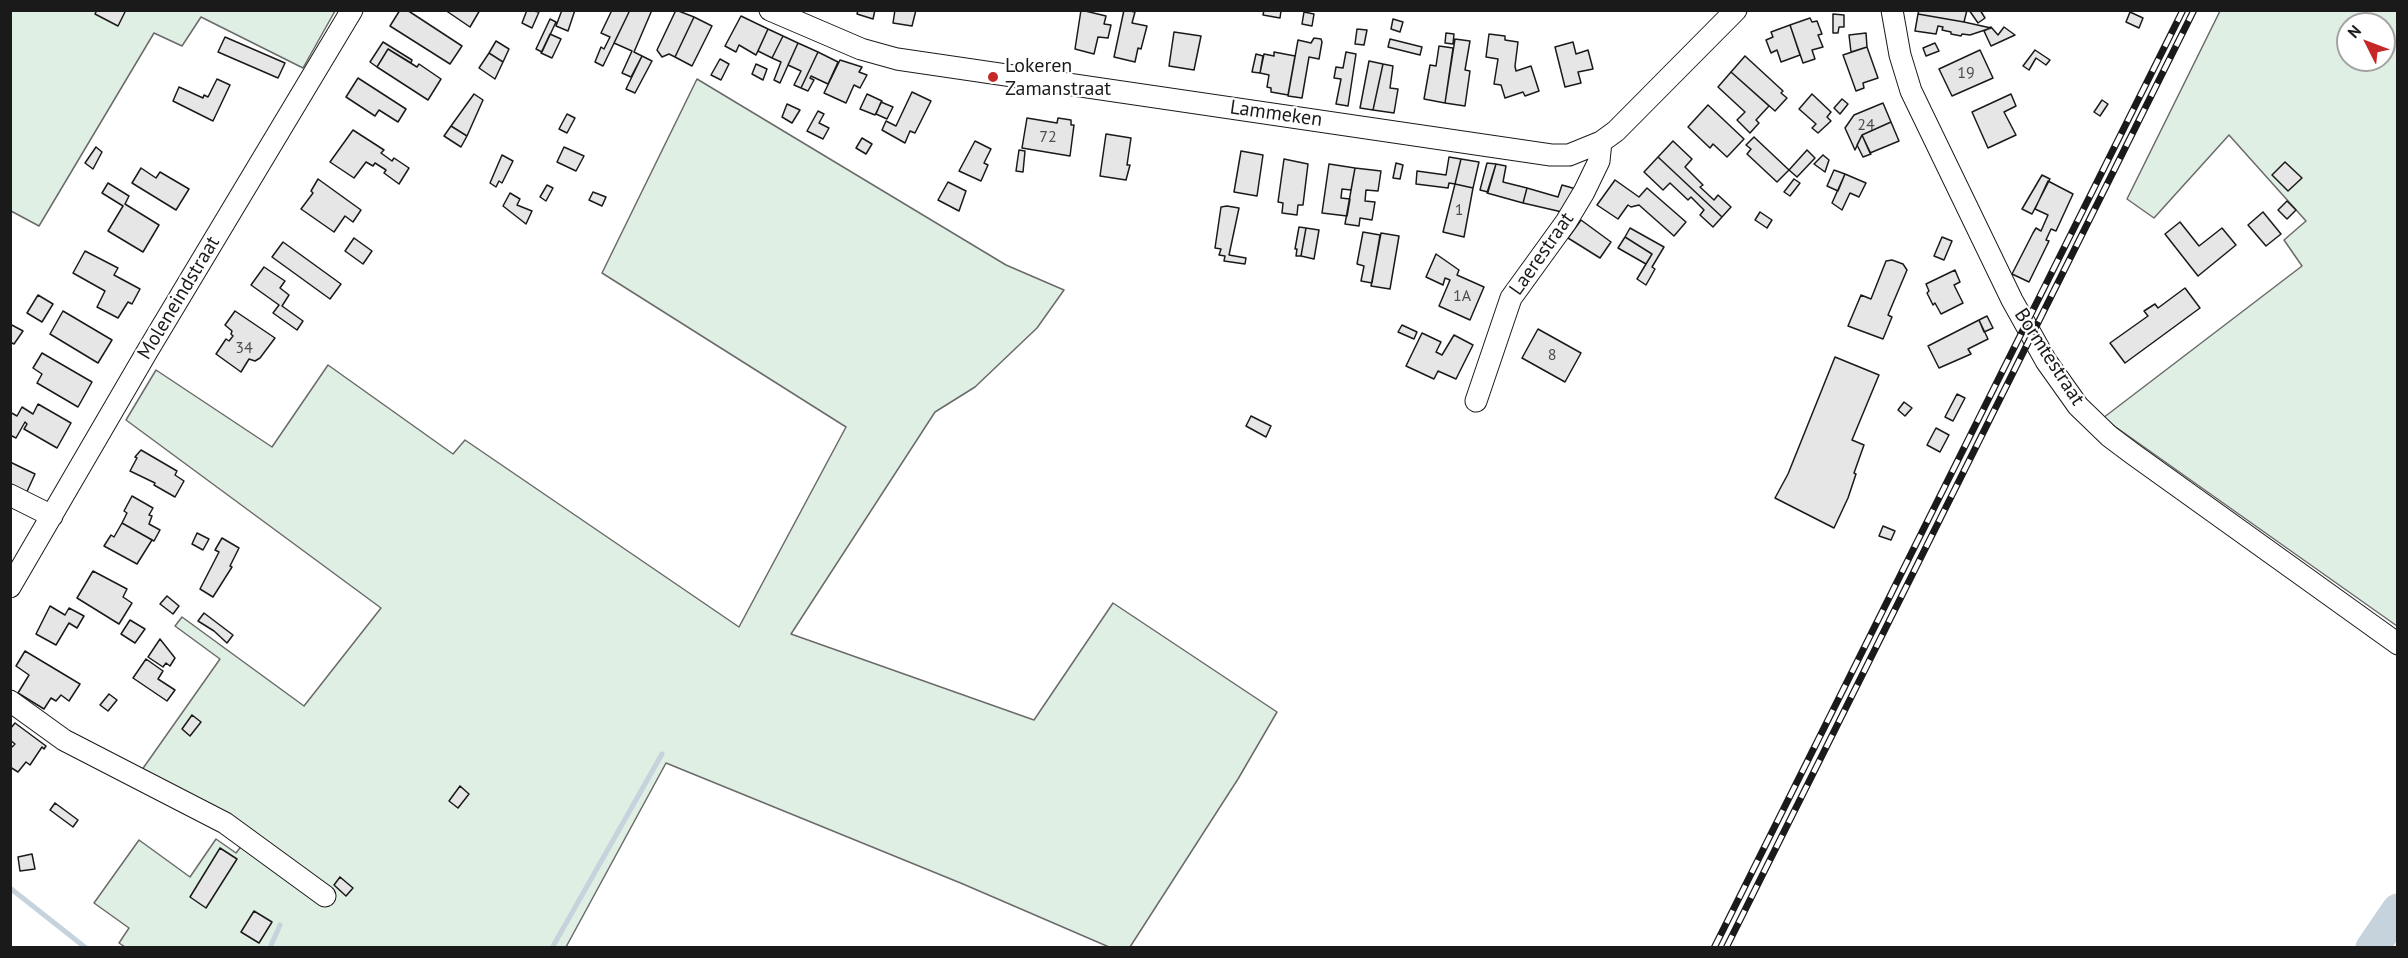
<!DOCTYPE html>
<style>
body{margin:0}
#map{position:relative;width:2408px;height:958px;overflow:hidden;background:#fff;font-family:"PT Sans",sans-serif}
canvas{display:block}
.frame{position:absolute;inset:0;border:12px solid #1a1a1a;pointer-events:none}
.north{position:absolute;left:2336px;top:12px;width:60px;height:60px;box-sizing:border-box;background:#fff;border:2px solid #a3a3a3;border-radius:50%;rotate:312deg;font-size:16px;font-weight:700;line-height:24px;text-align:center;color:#1a1a1a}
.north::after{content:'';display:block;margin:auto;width:21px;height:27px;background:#c62828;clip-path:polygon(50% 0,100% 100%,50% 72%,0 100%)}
</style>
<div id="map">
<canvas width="2408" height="958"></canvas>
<div class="frame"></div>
<div class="north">N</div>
</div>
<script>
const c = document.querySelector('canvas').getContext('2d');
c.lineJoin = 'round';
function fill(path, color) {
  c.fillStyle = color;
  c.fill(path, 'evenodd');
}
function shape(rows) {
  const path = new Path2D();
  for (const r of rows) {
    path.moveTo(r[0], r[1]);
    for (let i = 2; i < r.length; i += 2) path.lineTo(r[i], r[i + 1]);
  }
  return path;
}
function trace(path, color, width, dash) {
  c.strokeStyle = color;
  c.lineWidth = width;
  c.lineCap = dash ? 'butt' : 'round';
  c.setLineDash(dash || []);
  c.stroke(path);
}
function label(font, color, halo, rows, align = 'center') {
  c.font = font + ' "PT Sans",sans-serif';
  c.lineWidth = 4.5;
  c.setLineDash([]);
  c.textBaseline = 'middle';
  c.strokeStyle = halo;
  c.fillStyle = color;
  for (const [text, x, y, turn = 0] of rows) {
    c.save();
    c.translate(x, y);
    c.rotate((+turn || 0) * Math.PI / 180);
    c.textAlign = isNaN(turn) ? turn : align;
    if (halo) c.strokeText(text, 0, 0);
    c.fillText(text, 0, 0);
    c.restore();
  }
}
const green = shape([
 [10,11,335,11,303,68,201,17,182,46,154,33,39,226,11,211,10,11],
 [2220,11,2397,11,2397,626,2103,418,2302,266,2284,240,2306,221,2229,135,2154,218,2127,199,2220,11],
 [2348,24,2384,24,2384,60,2348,60,2348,24],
 [697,79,1006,265,1064,290,1037,328,975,387,935,412,791,634,1034,720,1113,603,1277,712,1238,779,1130,947,1109,947,963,884,666,763,566,947,125,947,119,943,129,928,94,903,139,840,190,877,216,839,236,853,250,835,139,774,220,659,175,626,182,617,304,706,381,608,126,420,156,370,272,447,328,365,453,454,465,440,739,627,846,427,602,273,697,79]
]);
fill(green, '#e0efe3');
trace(green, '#6a6a6a', 1.5);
trace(shape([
 [10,888,86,948],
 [270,948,280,925],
 [552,948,662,754]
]), '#c6d2dc', 5);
trace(shape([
 [2372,948,2398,910]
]), '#c6d2dc', 33);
const building = shape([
 [97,10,126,10,118,26,95,14,97,10],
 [400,10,407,10,462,46,450,64,390,26,400,10],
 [445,10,480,10,470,27,445,10],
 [527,10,539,12,532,28,522,23,527,10],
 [562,10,575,10,568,31,556,26,562,10],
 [612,10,630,10,603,66,595,62,601,47,604,49,610,37,601,33,612,10],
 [630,10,652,10,634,52,642,56,631,77,622,73,632,51,614,43,630,10],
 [676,10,694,17,675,57,669,54,662,57,657,50,676,10],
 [858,10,875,10,873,19,857,14,858,10],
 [895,10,916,10,912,26,893,23,895,10],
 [1081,10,1106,16,1104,24,1111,25,1108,38,1098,37,1094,54,1075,49,1081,10],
 [1124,10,1135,12,1132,23,1147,26,1141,49,1138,48,1135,62,1114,57,1124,10],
 [1264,10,1286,10,1281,11,1280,18,1263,15,1264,10],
 [1919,10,1967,10,1964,22,1918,14,1919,10],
 [1969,10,1980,10,1985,18,1978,23,1969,10],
 [1304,12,1314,14,1312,26,1302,24,1304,12],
 [2130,12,2143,18,2139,28,2126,22,2130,12],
 [1833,14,1844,15,1844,27,1839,27,1838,33,1833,33,1833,14],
 [1918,14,1964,22,1991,28,1970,35,1962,34,1961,36,1951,34,1951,32,1942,30,1943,27,1938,26,1936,34,1915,31,1918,14],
 [741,16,768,29,756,55,739,45,736,52,725,46,741,16],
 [694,17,712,26,692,66,675,57,694,17],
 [1810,18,1812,22,1817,21,1822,34,1818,35,1823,47,1812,50,1815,59,1803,63,1790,25,1810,18],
 [550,19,556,22,542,52,536,49,550,19],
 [1393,19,1403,22,1400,32,1391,29,1393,19],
 [1790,25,1800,55,1781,62,1777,50,1771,53,1766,40,1773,37,1771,32,1790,25],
 [1991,27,1998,35,2004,27,2015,35,1991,46,1984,31,1991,27],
 [768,29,783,36,772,58,758,51,768,29],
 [1357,29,1367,30,1364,45,1355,44,1357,29],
 [1174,32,1201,36,1194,70,1169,66,1174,32],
 [1446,33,1454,34,1453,44,1445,43,1446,33],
 [1866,33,1867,47,1851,52,1849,35,1866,33],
 [550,34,561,39,552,58,541,53,550,34],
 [1489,34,1505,36,1505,40,1518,42,1515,66,1516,71,1531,66,1539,91,1525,96,1523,92,1505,98,1501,85,1494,84,1498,59,1486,57,1489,34],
 [783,36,798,43,780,83,774,80,781,62,772,58,783,36],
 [225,37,285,63,278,78,218,52,225,37],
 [1314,38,1321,39,1322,42,1319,59,1309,57,1302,98,1288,96,1298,40,1311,43,1314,38],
 [1390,39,1422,47,1420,55,1388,47,1390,39],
 [1455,39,1470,41,1465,70,1470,71,1465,106,1445,103,1455,39],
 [496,41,509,49,503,62,489,53,496,41],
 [383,42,412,60,411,63,388,49,377,67,370,62,383,42],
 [1573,42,1576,54,1588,50,1593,69,1578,72,1581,83,1565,87,1555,47,1573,42],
 [798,43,818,52,801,88,794,85,801,71,788,65,798,43],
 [1935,43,1939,51,1926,56,1923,48,1935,43],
 [1439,46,1453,48,1445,103,1424,99,1430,65,1436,66,1439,46],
 [1867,47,1878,78,1863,83,1864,88,1856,91,1843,55,1867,47],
 [388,49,417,67,419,64,441,79,428,100,377,67,388,49],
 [1980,50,1993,78,1952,96,1939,69,1980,50],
 [2035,50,2050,60,2046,65,2036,58,2029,70,2023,66,2035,50],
 [818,52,838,62,828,84,811,76,810,78,814,80,808,91,801,88,818,52],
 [1274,52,1295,56,1288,95,1271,92,1271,88,1267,87,1269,75,1260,73,1264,54,1274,56,1274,52],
 [1346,52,1356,54,1348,106,1336,104,1341,79,1334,78,1336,67,1343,68,1346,52],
 [489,53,503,62,495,79,479,68,489,53],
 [1256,54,1263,56,1260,73,1252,72,1256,54],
 [642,56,652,61,635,93,626,89,642,56],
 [1745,56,1783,91,1781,93,1787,98,1775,111,1731,72,1745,56],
 [720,59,729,64,721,80,711,75,720,59],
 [840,60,862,67,859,72,867,75,860,88,854,85,846,103,824,93,840,60],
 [1369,61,1383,64,1373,110,1360,108,1369,61],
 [756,64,767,69,763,80,752,74,756,64],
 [1383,64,1393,66,1390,88,1398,89,1394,113,1373,110,1383,64],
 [1731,72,1769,106,1756,120,1759,123,1750,133,1737,120,1745,112,1718,87,1731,72],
 [358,78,406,109,398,122,379,110,375,116,346,97,358,78],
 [217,79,230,85,213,121,173,101,179,87,203,98,204,95,208,97,217,79],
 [912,92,931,101,915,133,910,131,905,143,882,130,886,121,896,126,912,92],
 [474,94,483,100,467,136,451,126,474,94],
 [867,94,882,101,875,115,860,109,867,94],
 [1812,94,1831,112,1827,117,1831,121,1818,133,1812,128,1816,124,1799,109,1812,94],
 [2011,94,2016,106,2004,112,2016,135,1988,148,1972,112,2011,94],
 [1842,99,1848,104,1840,114,1834,108,1842,99],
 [2102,100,2108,104,2100,116,2094,112,2102,100],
 [881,102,893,107,887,119,876,114,881,102],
 [1883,103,1891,122,1862,135,1855,150,1845,128,1854,115,1883,103],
 [787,104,800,110,792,123,782,117,787,104],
 [1708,105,1744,139,1727,157,1713,144,1710,148,1688,127,1708,105],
 [818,111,824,114,819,123,829,128,823,139,807,131,818,111],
 [567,114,575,118,567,133,559,129,567,114],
 [1027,118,1057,123,1058,118,1071,120,1071,125,1074,125,1070,156,1022,148,1027,118],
 [1891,122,1899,141,1870,153,1862,135,1891,122],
 [451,126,467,136,461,147,444,136,451,126],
 [353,130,384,150,381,153,392,161,394,158,409,168,399,184,384,173,386,170,375,163,373,166,366,162,354,178,330,162,353,130],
 [1106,134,1131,138,1127,165,1130,165,1126,180,1100,176,1106,134],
 [1862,135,1871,154,1863,157,1857,145,1862,135],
 [1754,137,1789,170,1777,182,1747,154,1751,149,1746,145,1754,137],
 [862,138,872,144,866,154,856,148,862,138],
 [975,141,991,149,984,163,988,165,981,181,959,171,975,141],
 [1673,141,1692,159,1685,167,1703,185,1700,187,1714,200,1718,195,1731,207,1722,217,1658,157,1673,141],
 [96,147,102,152,93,169,85,163,96,147],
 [564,147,584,156,576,171,557,162,564,147],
 [1019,150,1025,151,1023,172,1016,171,1019,150],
 [1807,150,1815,158,1797,177,1789,170,1807,150],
 [1241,151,1263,155,1257,196,1234,192,1241,151],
 [502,155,513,161,502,183,499,181,496,187,490,183,502,155],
 [1823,155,1829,160,1825,172,1814,164,1823,155],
 [1449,157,1461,159,1455,184,1449,183,1448,188,1416,184,1417,171,1446,175,1449,157],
 [1658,157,1722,217,1713,227,1700,215,1704,210,1691,197,1688,200,1670,183,1663,190,1644,172,1658,157],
 [1284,159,1308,164,1303,205,1298,205,1297,215,1282,213,1283,203,1278,202,1284,159],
 [1461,159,1479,162,1473,188,1455,184,1461,159],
 [2285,162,2302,178,2288,191,2272,175,2285,162],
 [1396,163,1403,165,1400,179,1393,178,1396,163],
 [1487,163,1496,164,1488,192,1480,190,1487,163],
 [1329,164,1355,168,1351,190,1342,189,1341,198,1350,199,1347,216,1322,213,1329,164],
 [1496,164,1506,166,1503,182,1527,188,1523,203,1487,193,1496,164],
 [141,168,156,178,160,172,189,189,176,210,132,183,141,168],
 [1355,168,1381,171,1378,191,1366,190,1365,201,1375,202,1372,220,1360,218,1359,226,1345,224,1355,168],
 [1834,170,1845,174,1838,191,1827,186,1834,170],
 [1845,174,1866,183,1859,197,1850,193,1842,210,1832,203,1845,174],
 [2042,175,2050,179,2032,214,2022,209,2042,175],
 [318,179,361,210,353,222,345,216,334,232,301,209,313,193,311,191,318,179],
 [1794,179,1800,183,1790,196,1784,192,1794,179],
 [1615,180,1639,197,1647,188,1686,222,1674,236,1639,205,1631,207,1628,205,1618,219,1597,205,1615,180],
 [2048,181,2073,194,2056,231,2051,229,2046,240,2049,241,2029,282,2012,274,2033,233,2036,228,2041,231,2048,215,2035,209,2048,181],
 [948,182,966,191,959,211,938,200,948,182],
 [108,183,129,196,125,204,159,225,143,252,108,231,123,206,102,193,108,183],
 [1455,184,1473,188,1464,237,1443,232,1455,184],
 [547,185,553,188,546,201,540,197,547,185],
 [1562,185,1576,189,1562,212,1523,203,1527,188,1558,197,1562,185],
 [593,192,606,197,602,206,589,200,593,192],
 [510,193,520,199,517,205,532,211,526,224,503,206,510,193],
 [2287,201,2296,210,2287,219,2278,210,2287,201],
 [1227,206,1239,208,1229,255,1246,258,1245,264,1224,261,1225,256,1219,255,1221,249,1215,248,1221,207,1227,206],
 [1760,212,1772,220,1767,228,1755,220,1760,212],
 [2263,212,2281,234,2266,246,2248,225,2263,212],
 [1581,220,1611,242,1600,258,1568,238,1581,220],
 [2180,222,2199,246,2222,228,2236,245,2198,276,2165,234,2180,222],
 [1299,227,1306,228,1301,256,1296,256,1297,249,1295,249,1299,227],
 [1306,228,1319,230,1314,259,1301,256,1306,228],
 [1630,228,1664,247,1652,267,1655,269,1646,285,1637,279,1652,254,1625,237,1630,228],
 [1363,232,1380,235,1372,283,1361,281,1364,266,1357,264,1363,232],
 [1381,233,1399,236,1390,289,1371,286,1381,233],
 [1625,237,1652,254,1646,264,1618,248,1625,237],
 [1942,237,1952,241,1944,260,1934,256,1942,237],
 [354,238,372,251,363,264,345,251,354,238],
 [283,242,341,284,330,299,272,257,283,242],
 [85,251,118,268,114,275,140,289,132,304,128,302,118,318,97,307,105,291,73,273,85,251],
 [1436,254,1459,270,1457,275,1484,287,1470,320,1439,306,1450,280,1445,278,1443,285,1426,277,1436,254],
 [1892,260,1903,264,1907,270,1888,315,1892,317,1883,339,1848,326,1861,295,1871,299,1886,261,1892,260],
 [264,267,285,281,280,288,289,295,282,306,303,321,297,330,273,313,279,305,251,285,264,267],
 [1955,270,1960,282,1954,285,1963,303,1941,314,1935,303,1933,305,1927,293,1929,291,1926,284,1955,270],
 [2185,288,2200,308,2125,363,2110,343,2148,316,2144,311,2155,304,2158,308,2185,288],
 [38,295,53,304,42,322,27,313,38,295],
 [63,311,112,340,98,363,50,334,63,311],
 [235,311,275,338,260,358,255,361,249,359,241,372,216,354,226,339,229,341,233,336,231,334,232,331,225,325,235,311],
 [1987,316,1993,328,1984,332,1979,320,1987,316],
 [1979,320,1988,339,1968,349,1971,354,1939,368,1928,346,1979,320],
 [10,324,23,331,14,344,10,342,10,324],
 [1402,325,1417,332,1414,339,1398,332,1402,325],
 [1538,329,1581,353,1565,382,1522,358,1538,329],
 [1422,333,1441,342,1436,352,1442,355,1454,335,1473,345,1456,379,1438,371,1434,379,1406,366,1422,333],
 [42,353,92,382,78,407,37,383,42,374,33,368,42,353],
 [1835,357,1879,375,1852,440,1864,445,1854,473,1856,474,1848,498,1834,528,1775,498,1788,474,1835,357],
 [1957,394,1965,398,1953,421,1945,417,1957,394],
 [1904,402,1912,408,1905,416,1898,410,1904,402],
 [38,404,71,423,57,448,24,429,27,424,25,422,16,438,10,435,10,412,17,416,22,407,33,414,38,404],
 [1251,416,1271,426,1266,437,1246,426,1251,416],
 [1936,428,1949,435,1940,452,1927,445,1936,428],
 [141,450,177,471,175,475,184,481,175,497,154,485,155,483,130,471,137,458,135,457,141,450],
 [10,462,35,474,25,496,10,490,10,462],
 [132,496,153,508,149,515,152,516,149,524,160,530,154,541,122,523,127,513,124,511,132,496],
 [122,523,152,540,137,564,104,546,111,535,114,537,122,523],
 [1883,526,1895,531,1891,540,1879,536,1883,526],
 [197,533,209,539,203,550,192,544,197,533],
 [222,538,239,548,230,566,232,567,213,597,200,589,219,552,215,550,222,538],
 [93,571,127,589,123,597,132,603,119,624,77,598,93,571],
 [167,596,179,606,173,614,160,604,167,596],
 [50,606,65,615,69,608,84,616,77,628,69,623,56,645,36,634,50,606],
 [204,613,233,635,227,643,214,631,198,621,204,613],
 [130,620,145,629,135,643,121,634,130,620],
 [160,639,175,658,170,666,166,663,163,667,148,657,160,639],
 [25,651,80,684,69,701,61,695,56,701,51,698,44,709,18,693,29,675,16,666,25,651],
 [146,659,163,671,158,679,175,690,167,701,133,678,146,659],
 [109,694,117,700,108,711,100,705,109,694],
 [192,715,201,722,190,736,182,729,192,715],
 [15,723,46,746,44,749,42,747,30,765,26,762,18,772,10,767,10,749,15,744,10,740,10,729,15,723],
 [460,786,469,794,458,808,449,801,460,786],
 [55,803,78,820,73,827,50,810,55,803],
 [220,848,237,859,206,908,190,897,220,848],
 [32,854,35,869,20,871,18,857,32,854],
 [340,877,353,888,346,896,334,885,340,877],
 [254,911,272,922,259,943,241,932,254,911]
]);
fill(building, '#e6e6e6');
trace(building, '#1a1a1a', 1.5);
const minor = shape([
 [770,10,861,49,897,59,1551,155,1569,155,1601,142,1616,131,1736,10],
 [1892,10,1900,55,1911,91,2012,300,2046,361,2078,406,2109,436,2133,454,2398,644],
 [1476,401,1511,298,1566,222,1584,192,1599,161,1601,142],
 [10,495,52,516],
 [10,587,148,350,352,10],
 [10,701,64,740,225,823,325,896]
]);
trace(minor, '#1a1a1a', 23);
trace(minor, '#fff', 21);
const rail = shape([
 [1714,948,2183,10],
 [1726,948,2194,10]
]);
trace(rail, '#1a1a1a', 7);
trace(rail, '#fff', 4.5, [14]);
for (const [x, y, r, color] of [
 [993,77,6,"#c62828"]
]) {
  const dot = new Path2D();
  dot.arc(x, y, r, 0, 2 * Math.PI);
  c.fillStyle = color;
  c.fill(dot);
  trace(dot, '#fff', 2);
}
label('16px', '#4d4d4d', null, [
 ["19",1966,73],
 ["24",1866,125],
 ["72",1048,137],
 ["1",1459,210],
 ["1A",1462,296],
 ["34",244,348],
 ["8",1552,355]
]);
label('20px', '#1a1a1a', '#fff', [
 ["Lokeren",1005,66],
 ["Zamanstraat",1005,89]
], 'left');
label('20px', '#1a1a1a', '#fff', [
 ["Lammeken",1276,114,8],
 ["Laerestraat",1542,254,-55],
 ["Moleneindstraat",179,298,-59],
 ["Bormtestraat",2049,357,57]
]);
</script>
